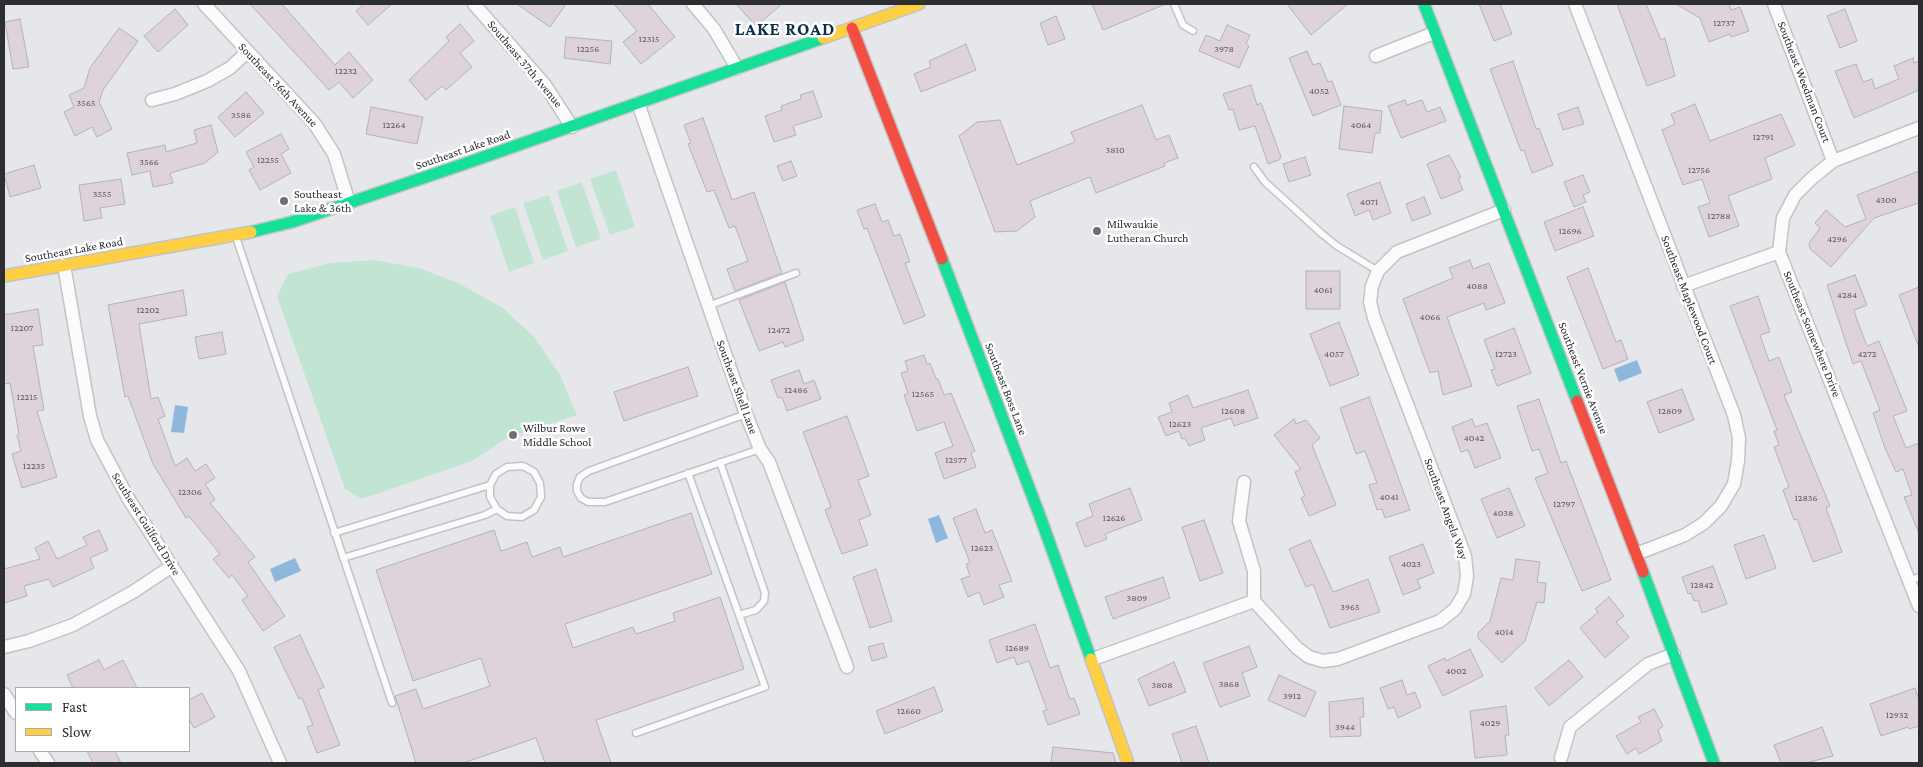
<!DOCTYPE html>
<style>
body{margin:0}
#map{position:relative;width:1923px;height:767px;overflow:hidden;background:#e6e7eb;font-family:"Crimson Pro",serif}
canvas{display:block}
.frame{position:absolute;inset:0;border:5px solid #2d2e31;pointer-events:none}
.legend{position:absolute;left:15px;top:687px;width:175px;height:65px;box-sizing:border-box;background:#fff;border:1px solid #ababad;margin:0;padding:6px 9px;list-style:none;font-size:15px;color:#2d2e31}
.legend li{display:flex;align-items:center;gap:10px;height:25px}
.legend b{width:25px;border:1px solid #ababad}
</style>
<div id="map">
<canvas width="1923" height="767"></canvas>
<div class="frame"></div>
<ul class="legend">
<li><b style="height:6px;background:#16e098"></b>Fast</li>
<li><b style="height:6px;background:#ffcf43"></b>Slow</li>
</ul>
</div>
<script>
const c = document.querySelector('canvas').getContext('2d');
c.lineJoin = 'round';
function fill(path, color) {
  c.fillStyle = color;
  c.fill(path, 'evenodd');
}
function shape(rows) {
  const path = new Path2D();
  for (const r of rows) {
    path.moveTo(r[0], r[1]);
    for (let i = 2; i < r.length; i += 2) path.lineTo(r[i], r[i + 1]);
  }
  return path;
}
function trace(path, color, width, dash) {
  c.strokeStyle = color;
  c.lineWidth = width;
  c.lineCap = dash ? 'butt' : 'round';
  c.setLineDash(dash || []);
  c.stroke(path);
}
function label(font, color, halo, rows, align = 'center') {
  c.font = font + ' "Crimson Pro",serif';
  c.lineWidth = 5;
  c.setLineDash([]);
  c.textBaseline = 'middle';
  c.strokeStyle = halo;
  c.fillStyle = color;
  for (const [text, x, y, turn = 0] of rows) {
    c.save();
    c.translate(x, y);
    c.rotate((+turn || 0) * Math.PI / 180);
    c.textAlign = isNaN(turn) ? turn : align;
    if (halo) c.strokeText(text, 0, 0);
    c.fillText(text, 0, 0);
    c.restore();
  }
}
fill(shape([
 [616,170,635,227,610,235,590,179],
 [582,182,601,239,576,247,557,191],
 [549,195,568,251,543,260,523,203],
 [515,207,534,263,509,272,490,216],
 [374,260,419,268,458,283,503,308,535,338,560,375,577,415,505,439,472,461,362,499,345,489,277,296,288,274,331,263]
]), '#c2e5d3');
fill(shape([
 [1637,360,1642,373,1619,382,1614,369],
 [175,405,188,407,184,433,171,432],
 [939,515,948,538,936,543,928,519],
 [295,558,301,571,275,582,270,569]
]), '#8eb7de');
const building = shape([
 [250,4,282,4,335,65,349,52,373,80,353,98,339,82,329,90,250,4],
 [364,4,392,4,368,25,356,11,364,4],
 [517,4,566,4,550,27,517,4],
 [614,4,648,4,675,37,641,64,623,42,637,31,614,4],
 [736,4,782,4,756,26,736,4],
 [1092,4,1166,4,1103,30,1092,4],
 [1287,4,1348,4,1311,35,1287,4],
 [1479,4,1500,4,1512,34,1494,41,1479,4],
 [1617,4,1646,4,1661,40,1665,38,1675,76,1647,86,1617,4],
 [1676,4,1729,4,1731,10,1740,7,1749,31,1731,37,1730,34,1709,42,1700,18,1676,4],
 [175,9,188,25,158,52,144,36,175,9],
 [1845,9,1857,41,1840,48,1827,16,1845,9],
 [1056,16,1065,39,1048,45,1040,23,1056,16],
 [20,19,29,67,13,69,5,22,20,19],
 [460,24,474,41,460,53,472,67,446,90,442,86,426,100,409,80,449,41,446,37,460,24],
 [1227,25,1250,35,1246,44,1249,46,1239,68,1199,51,1206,35,1220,41,1227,25],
 [119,28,138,41,103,90,99,102,112,129,97,137,92,127,75,136,64,112,74,107,69,95,84,88,90,68,119,28],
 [566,37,612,41,610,64,564,58,566,37],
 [966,44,976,70,921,92,914,74,931,67,929,61,966,44],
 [1307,51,1313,65,1320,63,1328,82,1332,81,1341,105,1313,116,1289,58,1307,51],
 [1913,58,1914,63,1919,61,1919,90,1854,118,1835,71,1856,64,1863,82,1872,79,1875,89,1899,79,1894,66,1913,58],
 [1513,61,1536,129,1539,128,1553,165,1532,173,1524,150,1521,151,1490,69,1513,61],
 [1251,85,1257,105,1261,103,1281,157,1279,160,1268,164,1255,126,1239,130,1233,109,1229,110,1223,94,1251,85],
 [813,91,822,117,793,126,796,135,774,142,765,116,782,110,781,106,801,99,800,95,813,91],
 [246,92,264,113,235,137,218,117,246,92],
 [1405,100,1407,105,1422,100,1427,112,1440,107,1446,121,1401,138,1388,106,1405,100],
 [1695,104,1710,141,1781,114,1795,145,1765,158,1772,179,1728,196,1739,226,1709,237,1698,207,1710,203,1702,179,1683,185,1662,130,1675,124,1671,114,1695,104],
 [1142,105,1156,140,1169,135,1178,158,1164,163,1165,166,1096,193,1090,177,1030,201,1035,217,1017,231,995,232,959,136,977,122,1000,120,1017,165,1075,142,1071,132,1142,105],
 [1344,106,1382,111,1380,133,1375,133,1372,153,1339,149,1344,106],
 [371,107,423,117,417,144,366,134,371,107],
 [1578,107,1584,124,1563,130,1558,114,1578,107],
 [703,118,732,200,754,192,782,273,735,291,727,269,748,261,735,226,729,228,714,190,707,192,688,144,691,143,684,125,703,118],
 [211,125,218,152,205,163,170,173,173,183,153,187,150,171,132,175,127,153,165,145,166,152,197,143,194,130,211,125],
 [281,134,289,149,281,154,291,173,260,190,249,170,254,167,246,152,281,134],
 [1449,155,1461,177,1458,178,1463,190,1441,199,1427,164,1449,155],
 [1305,157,1311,175,1289,182,1283,164,1305,157],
 [791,161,797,176,783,181,777,166,791,161],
 [34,165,41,188,10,197,4,174,34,165],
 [1919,171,1919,203,1874,218,1831,267,1810,249,1809,243,1820,228,1815,223,1826,210,1845,227,1866,219,1857,195,1919,171],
 [1583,175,1590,192,1583,195,1586,202,1574,207,1564,182,1583,175],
 [121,179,125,204,100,208,102,218,84,221,79,185,121,179],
 [1380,182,1391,213,1373,220,1369,210,1355,216,1347,194,1380,182],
 [1424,197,1431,214,1412,221,1406,204,1424,197],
 [875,204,882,222,888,220,894,236,900,234,910,262,905,263,925,316,904,324,867,228,864,229,857,210,875,204],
 [1583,207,1594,236,1555,251,1544,222,1583,207],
 [1470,260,1473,269,1489,263,1505,303,1486,310,1484,303,1447,317,1472,386,1443,395,1438,371,1430,373,1403,299,1453,278,1449,268,1470,260],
 [1588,268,1616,342,1621,340,1628,359,1603,369,1567,277,1588,268],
 [1306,271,1340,271,1340,309,1306,309,1306,271],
 [1855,275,1867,305,1854,310,1856,317,1867,346,1879,341,1907,411,1893,416,1906,448,1919,443,1919,533,1904,497,1912,495,1903,469,1896,472,1885,448,1873,413,1880,410,1861,361,1853,364,1827,285,1855,275],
 [785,282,804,340,785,347,783,342,759,351,739,300,785,282],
 [1919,287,1919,345,1918,345,1899,295,1919,287],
 [183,290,187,315,139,324,151,399,158,397,165,416,158,419,175,466,187,458,195,471,206,464,215,478,205,484,215,500,210,503,255,557,248,562,285,616,263,631,242,600,248,596,232,575,229,578,213,559,220,554,189,516,186,518,153,464,128,396,125,397,108,305,183,290],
 [1758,296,1770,332,1760,335,1769,361,1779,357,1792,392,1784,395,1830,506,1826,508,1842,552,1813,562,1797,519,1794,520,1783,490,1789,487,1774,447,1779,445,1774,431,1777,430,1730,306,1758,296],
 [38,309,43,345,33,346,44,410,37,411,57,477,22,488,12,454,21,451,17,435,19,434,10,383,4,384,4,315,38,309],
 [1339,322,1359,375,1330,386,1310,334,1339,322],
 [1514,328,1531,373,1497,386,1491,370,1495,369,1484,340,1514,328],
 [222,332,226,354,199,359,195,337,222,332],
 [924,355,927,364,930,363,936,379,938,379,944,395,951,393,975,451,971,453,976,467,944,479,935,453,953,446,944,422,917,431,904,395,908,393,901,373,908,371,905,361,924,355],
 [688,367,698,396,624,421,614,392,688,367],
 [799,370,804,384,814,380,821,399,787,411,782,397,778,398,771,380,799,370],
 [1682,389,1694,420,1659,433,1647,402,1682,389],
 [1248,390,1258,418,1234,426,1231,418,1201,428,1205,440,1189,446,1185,438,1182,439,1179,431,1166,436,1158,417,1172,412,1169,403,1188,395,1193,408,1248,390],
 [1369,397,1410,510,1385,518,1382,509,1377,510,1369,485,1377,483,1365,451,1356,454,1340,408,1369,397],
 [1539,399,1561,463,1566,461,1611,580,1582,591,1535,478,1548,473,1539,449,1532,451,1517,406,1539,399],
 [847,416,869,476,858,480,871,515,859,520,868,545,842,554,825,510,831,507,803,432,847,416],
 [1294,419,1296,424,1306,420,1320,438,1312,445,1336,505,1309,516,1301,498,1305,496,1295,472,1301,469,1274,435,1294,419],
 [1472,419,1475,427,1487,423,1501,458,1475,468,1468,450,1461,452,1452,427,1472,419],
 [1130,488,1142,520,1105,534,1107,539,1085,547,1076,523,1093,516,1089,504,1130,488],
 [1509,488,1525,526,1497,538,1481,499,1509,488],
 [976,509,985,533,992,530,1012,581,999,585,1004,597,984,605,979,592,968,597,961,579,970,576,966,564,970,563,953,518,976,509],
 [691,513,712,574,565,624,573,648,633,627,636,634,675,621,673,613,720,597,744,669,596,720,611,763,545,763,536,738,463,763,416,763,395,696,416,689,423,709,490,686,481,658,413,681,376,570,494,530,501,551,527,542,532,557,560,547,563,557,691,513],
 [1204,520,1223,573,1200,581,1182,527,1204,520],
 [99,530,108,550,90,558,94,568,53,587,49,579,24,586,27,596,4,603,4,569,40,559,35,548,48,541,57,559,87,545,83,537,99,530],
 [1764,535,1776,568,1746,579,1734,545,1764,535],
 [1310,540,1333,592,1368,579,1380,612,1330,628,1313,584,1306,587,1289,549,1310,540],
 [1423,544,1434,573,1417,580,1421,588,1403,595,1389,557,1423,544],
 [1516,559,1540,562,1537,582,1546,583,1544,603,1537,602,1525,641,1502,663,1478,638,1478,633,1490,621,1501,578,1513,580,1516,559],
 [1713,566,1727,604,1702,613,1698,600,1694,601,1691,593,1688,594,1682,577,1713,566],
 [876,569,892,621,870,628,853,577,876,569],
 [1163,577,1170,598,1113,619,1105,597,1163,577],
 [1609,597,1624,616,1616,622,1629,637,1605,658,1580,628,1598,612,1595,609,1609,597],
 [1035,624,1050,668,1058,665,1070,699,1074,698,1080,714,1048,725,1043,711,1047,710,1029,661,1017,665,1014,657,997,663,989,640,1035,624],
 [300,635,324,687,318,690,340,745,317,753,307,727,313,725,302,698,299,699,274,647,300,635],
 [883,643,887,657,872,661,868,647,883,643],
 [1249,646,1257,667,1242,673,1250,696,1220,707,1203,663,1249,646],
 [1470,649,1483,676,1443,696,1428,666,1445,658,1446,661,1470,649],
 [99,660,104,670,123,660,137,688,73,688,67,675,99,660],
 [1569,660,1583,677,1549,706,1535,688,1569,660],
 [1174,662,1186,692,1149,706,1138,679,1174,662],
 [1279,675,1316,692,1305,717,1268,700,1279,675],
 [1402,680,1407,695,1415,692,1421,707,1398,718,1394,707,1388,709,1380,688,1402,680],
 [934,687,943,711,885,734,876,711,934,687],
 [1915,688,1919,700,1919,726,1909,729,1908,727,1881,736,1870,704,1915,688],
 [202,693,215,717,194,728,189,719,189,700,202,693],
 [1363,698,1364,717,1360,717,1361,736,1330,737,1329,702,1363,698],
 [1506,706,1509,735,1505,735,1507,755,1475,758,1470,711,1506,706],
 [1654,709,1663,726,1658,730,1662,741,1639,754,1636,748,1627,754,1616,736,1641,722,1638,717,1654,709],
 [1196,726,1209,763,1182,763,1172,734,1196,726],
 [1822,727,1833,756,1806,763,1781,763,1774,745,1822,727],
 [1053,747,1113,753,1116,763,1051,763,1053,747],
 [87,751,115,751,121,763,93,763,87,751]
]);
fill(building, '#ded2dd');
trace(building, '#b2b2b5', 1);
const lane = shape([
 [1174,4,1183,25,1193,31],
 [1254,167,1265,182,1321,233,1337,246,1378,271],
 [236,237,392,703],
 [708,306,796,273],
 [746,414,589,471,580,477,577,484,577,491,581,498,588,502,605,502,760,449],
 [720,462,765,593,764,601,756,610,739,615],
 [334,533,490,485],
 [343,558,485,515,497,509,507,516,522,517,534,510,541,497,540,483,534,472,523,466,507,467,496,474,490,485,490,497,497,509],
 [1910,581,1919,577],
 [636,733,765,687,688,473]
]);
const street = shape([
 [204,4,314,123,334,154,349,203],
 [474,4,545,85,572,127],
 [693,4,714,29,737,68],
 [1575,4,1734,415,1739,438,1738,461,1734,484,1721,506,1704,523,1685,535,1636,554],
 [1774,4,1833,161],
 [1376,56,1434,33],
 [152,100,175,94,207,81,230,68,247,52],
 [638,103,746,414,760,449,769,462,847,667],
 [1919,128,1833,161,1811,179,1795,195,1783,218,1779,252,1919,606],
 [64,265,90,416,97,440,128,498,239,671,280,763],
 [1683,286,1779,252],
 [1244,482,1239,521,1254,571,1254,601],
 [1254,601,1297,648,1309,657,1323,661,1338,659,1440,621,1455,609,1464,594,1467,576,1465,556,1374,318,1370,302,1372,286,1378,271,1397,252,1504,210],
 [4,647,29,641,73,625,133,592,172,566],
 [1093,659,1254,601],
 [4,694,16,713],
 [40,751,48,763],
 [1561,758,1570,727,1648,664,1674,654]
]);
const fast = shape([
 [1424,4,1577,401],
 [251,232,292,222,464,164,823,38],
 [942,259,1041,519,1091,659],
 [1643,572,1714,763]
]);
const slow = shape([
 [823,38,919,4],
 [4,276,251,232],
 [1091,659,1128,763]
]);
const jam = shape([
 [852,28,942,259],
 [1577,401,1643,572]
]);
trace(lane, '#c2c3c6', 9);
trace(street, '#c2c3c6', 15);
trace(fast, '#c2c3c6', 14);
trace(slow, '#c2c3c6', 14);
trace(jam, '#c2c3c6', 14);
trace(lane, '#fbfbfc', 6);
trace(street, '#fbfbfc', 12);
trace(fast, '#16e098', 11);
trace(slow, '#ffcf43', 11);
trace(jam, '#f24e42', 11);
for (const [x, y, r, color] of [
 [284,201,5,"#6e6f72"],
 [1097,231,5,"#6e6f72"],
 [513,435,5,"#6e6f72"]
]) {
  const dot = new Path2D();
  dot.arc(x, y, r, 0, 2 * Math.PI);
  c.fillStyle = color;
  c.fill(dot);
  trace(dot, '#fff', 2);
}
label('10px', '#5b595e', null, [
 ["12737",1724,23],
 ["12315",649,39],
 ["12256",588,49],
 ["3978",1224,49],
 ["12232",346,71],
 ["4052",1319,91],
 ["3565",86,103],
 ["3586",241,115],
 ["12264",394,125],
 ["4064",1361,125],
 ["12791",1763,137],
 ["3810",1115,150],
 ["12255",268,160],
 ["3566",149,162],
 ["12756",1699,170],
 ["3555",102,194],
 ["4300",1886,200],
 ["4071",1369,202],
 ["12788",1719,216],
 ["12696",1570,231],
 ["4296",1837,239],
 ["4088",1477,286],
 ["4061",1323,290],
 ["4284",1847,295],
 ["12202",148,310],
 ["4066",1430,317],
 ["12207",22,328],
 ["12472",779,330],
 ["4057",1334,354],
 ["12723",1506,354],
 ["4272",1867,354],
 ["12486",796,390],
 ["12565",923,394],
 ["12215",27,397],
 ["12608",1233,411],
 ["12809",1670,411],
 ["12623",1180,424],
 ["4042",1474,438],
 ["12577",956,460],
 ["12235",34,466],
 ["12306",190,492],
 ["4041",1389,497],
 ["12836",1806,498],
 ["12797",1564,504],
 ["4038",1503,513],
 ["12626",1114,518],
 ["12623",982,548],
 ["4023",1411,564],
 ["12842",1702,585],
 ["3809",1137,598],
 ["3965",1350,607],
 ["4014",1504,632],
 ["12689",1017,648],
 ["4002",1456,671],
 ["3868",1229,684],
 ["3808",1162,685],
 ["3912",1292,696],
 ["12660",909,711],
 ["12932",1897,715],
 ["4029",1490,723],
 ["3944",1345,727]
]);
label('12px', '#2d2e31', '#fff', [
 ["Southeast 37th Avenue",525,64,50],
 ["Southeast Weedman Court",1804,82,69],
 ["Southeast 36th Avenue",278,85,47],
 ["Southeast Lake Road",463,150,-19],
 ["Southeast Lake Road",74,250,-10],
 ["Southeast Maplewood Court",1689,300,69],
 ["Southeast Somewhere Drive",1812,334,68],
 ["Southeast Vernie Avenue",1583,378,69],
 ["Southeast Shell Lane",737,387,70],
 ["Southeast Boss Lane",1006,389,69],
 ["Southeast Angela Way",1446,509,70],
 ["Southeast Guilford Drive",146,524,58]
]);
label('12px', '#2d2e31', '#fff', [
 ["Southeast",294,194],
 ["Lake & 36th",294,208],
 ["Milwaukie",1107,224],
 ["Lutheran Church",1107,238],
 ["Wilbur Rowe",523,428],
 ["Middle School",523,442]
], 'left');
c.letterSpacing = '1px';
label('bold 18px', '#0a3048', '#fff', [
 ["LAKE ROAD",785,29]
]);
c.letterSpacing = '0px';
</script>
